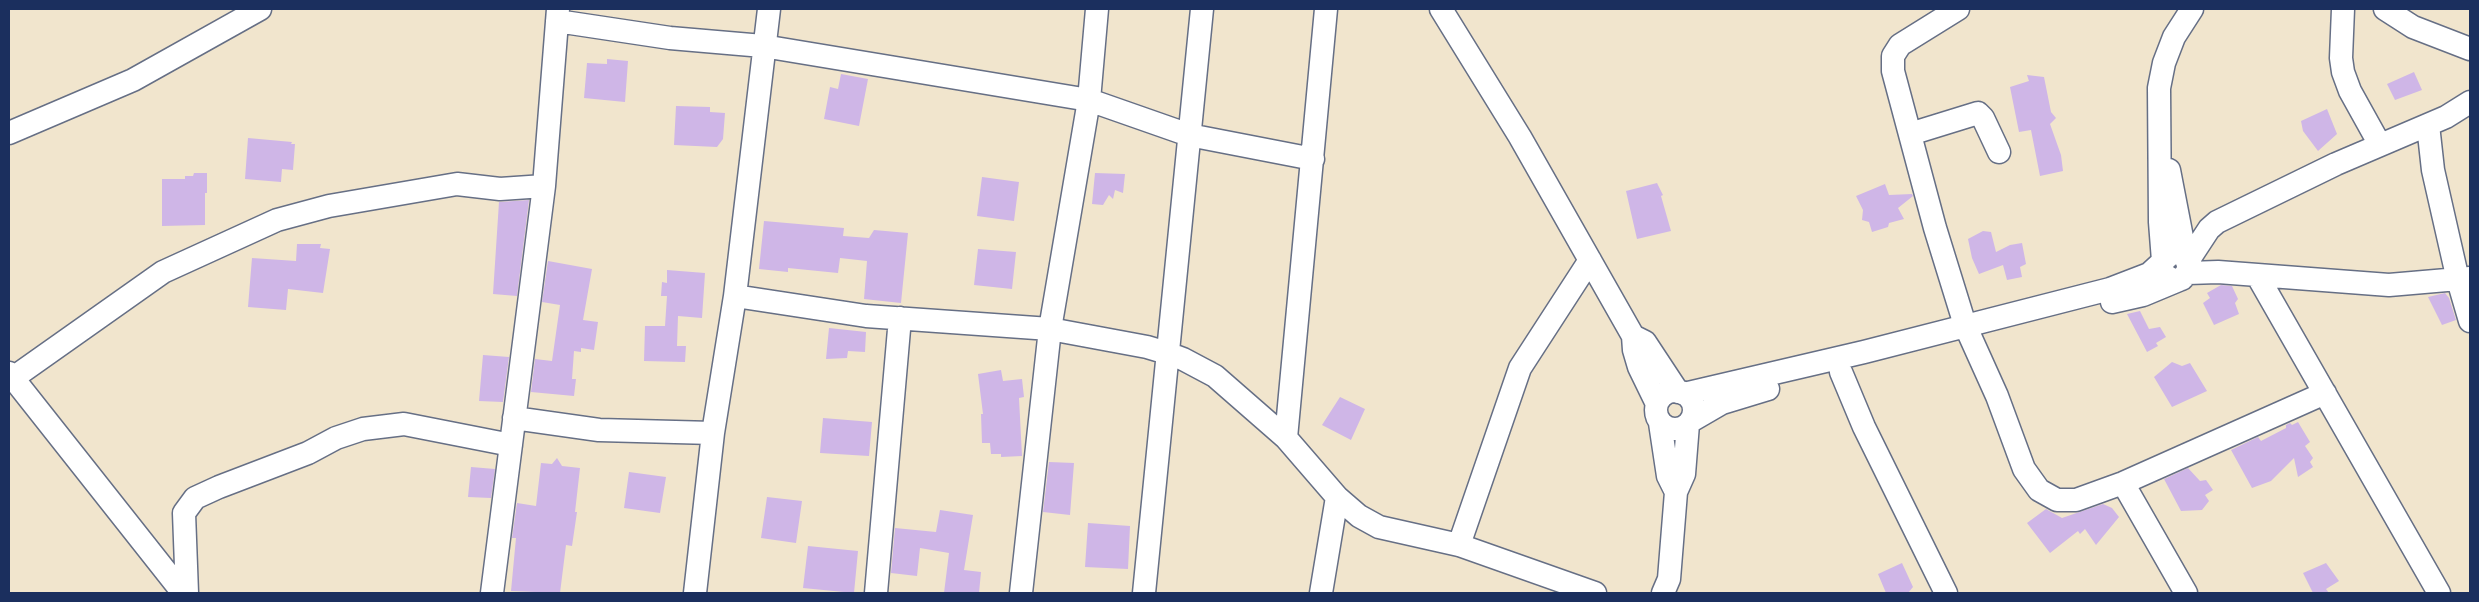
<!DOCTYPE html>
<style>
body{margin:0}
#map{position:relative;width:2479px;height:602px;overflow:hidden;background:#f1e5cd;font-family:Caveat,sans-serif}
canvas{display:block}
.frame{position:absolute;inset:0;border:10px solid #1b2f5e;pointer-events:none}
</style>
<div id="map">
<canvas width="2479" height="602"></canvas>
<div class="frame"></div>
</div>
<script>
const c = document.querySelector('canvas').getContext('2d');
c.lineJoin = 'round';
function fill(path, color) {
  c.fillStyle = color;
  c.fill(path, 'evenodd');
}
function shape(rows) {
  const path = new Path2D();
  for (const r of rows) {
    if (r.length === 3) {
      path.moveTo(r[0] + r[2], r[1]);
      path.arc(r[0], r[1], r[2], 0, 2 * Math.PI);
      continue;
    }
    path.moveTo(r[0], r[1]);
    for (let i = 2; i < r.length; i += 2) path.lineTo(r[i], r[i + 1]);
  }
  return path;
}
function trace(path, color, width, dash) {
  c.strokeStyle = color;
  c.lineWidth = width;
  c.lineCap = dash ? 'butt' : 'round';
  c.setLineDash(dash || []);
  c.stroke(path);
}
fill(shape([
 [607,59,628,61,625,102,584,98,587,63,607,64],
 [2414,72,2422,90,2395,100,2387,84],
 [841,74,868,79,859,126,824,119,830,87,838,89],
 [2027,75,2044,77,2051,112,2056,118,2050,124,2061,155,2063,171,2040,176,2031,130,2019,132,2010,87,2029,81],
 [676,106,710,107,710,112,725,113,723,139,717,147,674,145],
 [2327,109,2337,134,2318,151,2303,131,2301,121],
 [248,138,292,142,291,144,295,144,293,170,282,169,281,182,245,179],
 [194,173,207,173,207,193,205,193,205,225,162,226,162,179,185,179,185,176,193,176],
 [1095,173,1125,174,1123,193,1115,190,1113,199,1109,195,1103,205,1092,204],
 [982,177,1019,182,1014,221,977,216],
 [1657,183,1663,195,1661,196,1671,231,1637,239,1626,191],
 [1885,184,1889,195,1912,194,1913,196,1898,208,1904,219,1889,223,1888,227,1872,232,1869,222,1862,220,1863,210,1856,196],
 [529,200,517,296,493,294,499,202],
 [764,221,844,228,843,236,869,238,874,230,908,233,901,303,864,299,867,261,840,258,838,273,788,268,788,272,759,269],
 [1983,231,1991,232,1996,252,2010,245,2022,243,2026,264,2020,267,2022,277,2007,280,2003,265,1979,274,1972,258,1968,239],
 [297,244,321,244,320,248,330,249,323,293,288,289,286,310,248,307,252,258,296,261],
 [978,249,1016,252,1012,289,974,285],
 [548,261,592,269,583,320,598,322,594,350,581,348,581,352,574,351,572,379,576,379,574,396,531,392,535,359,552,361,560,305,542,302],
 [667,270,705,273,702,318,678,316,677,346,686,346,685,362,644,361,645,326,665,326,667,296,661,296,662,282,667,283],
 [2221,285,2232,286,2238,299,2235,303,2239,314,2214,325,2203,303,2210,298,2207,293],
 [2445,293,2449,298,2456,320,2442,325,2428,297],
 [2140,311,2149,329,2160,327,2166,337,2156,343,2158,346,2147,352,2127,314],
 [829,328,866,332,865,352,848,351,847,358,826,359],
 [483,355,509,357,503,402,479,401],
 [2172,362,2182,366,2190,363,2207,391,2172,407,2154,377],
 [1001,370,1003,381,1022,379,1024,397,1019,398,1022,456,1001,457,1001,454,991,454,990,443,982,443,981,414,983,414,978,374],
 [1340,397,1365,409,1351,440,1322,425],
 [823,418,872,422,869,456,820,453],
 [2298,422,2310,442,2305,446,2313,458,2310,462,2313,467,2298,477,2294,458,2271,481,2252,488,2231,450,2258,437,2261,441,2286,428,2286,425,2290,423,2292,425],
 [557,458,562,466,580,468,575,512,577,512,572,546,566,545,560,593,511,591,516,538,512,538,517,503,536,506,541,463,552,464],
 [1049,462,1074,463,1070,515,1043,512],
 [471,467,495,469,491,498,468,497],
 [2188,468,2200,481,2206,480,2213,490,2205,495,2209,501,2202,510,2181,511,2164,479],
 [629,472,666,477,660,513,624,508],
 [767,497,802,501,796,543,761,538],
 [2103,504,2112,508,2119,517,2096,545,2085,529,2080,534,2078,531,2050,553,2027,523,2046,509,2062,518],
 [940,510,973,515,964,570,981,572,979,593,944,593,949,553,920,548,917,576,891,573,895,528,936,532],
 [1088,523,1130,526,1128,569,1085,567],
 [808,546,858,551,854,593,803,588],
 [1902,563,1913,587,1908,593,1886,593,1878,574],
 [2326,563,2339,581,2326,589,2329,593,2313,593,2303,573]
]), '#cfb6e7');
const minor = shape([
 [1441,9,1520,137,1633,336,1634,350,1639,367,1657,404],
 [1958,9,1900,45,1893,56,1893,71,1935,228,1965,325,1997,396,2024,469,2039,490,2057,500,2076,500,2123,483,2325,393],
 [2343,9,2341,58,2343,72,2350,91,2380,145],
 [2385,9,2413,27,2470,49],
 [557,21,670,38,763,46,1089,100,1189,135,1313,159],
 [2428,125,2433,170,2458,280,2470,321],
 [9,133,133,80,260,9],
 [1910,134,1978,113,1983,118,1999,152],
 [2169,170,2186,258],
 [2163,261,2160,222,2159,88,2164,63,2174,37,2192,9],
 [2188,261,2209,229,2217,222,2336,164,2446,117,2470,102],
 [2188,273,2218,272,2389,285,2470,278],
 [2257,275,2439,593],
 [735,296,866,316,1050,329,1147,347,1167,353,1183,359,1215,376,1286,438,1337,497,1359,516,1379,527,1459,545,1595,593],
 [2112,302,2143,295,2179,280],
 [1633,336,1645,342,1678,392],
 [1841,372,1864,427,1946,593],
 [9,373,183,593],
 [13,378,163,272,277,220,329,206,457,184,500,189,544,186],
 [1675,410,19],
 [1684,394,1864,352,2110,289,2149,274,2172,253,2179,253,2186,258,2189,269,2182,279,2175,281,2164,275,2161,264],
 [514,418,599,430,713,433],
 [1691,421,1722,403,1768,389],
 [1660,423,1668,476,1676,492],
 [1286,438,1326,9],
 [2123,483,2186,593],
 [1459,545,1520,368,1590,260],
 [187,593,184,513,195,498,219,487,308,453,336,438,363,429,404,424,511,445],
 [492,593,544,186,558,9],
 [695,593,713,433,735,296,769,9],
 [876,593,900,318],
 [1021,593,1050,329,1089,100,1097,9],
 [1144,593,1202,9],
 [1321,593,1337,497],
 [1663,593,1669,579,1676,492,1684,474,1688,424]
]);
trace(minor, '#666f85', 25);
trace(minor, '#fff', 22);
</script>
